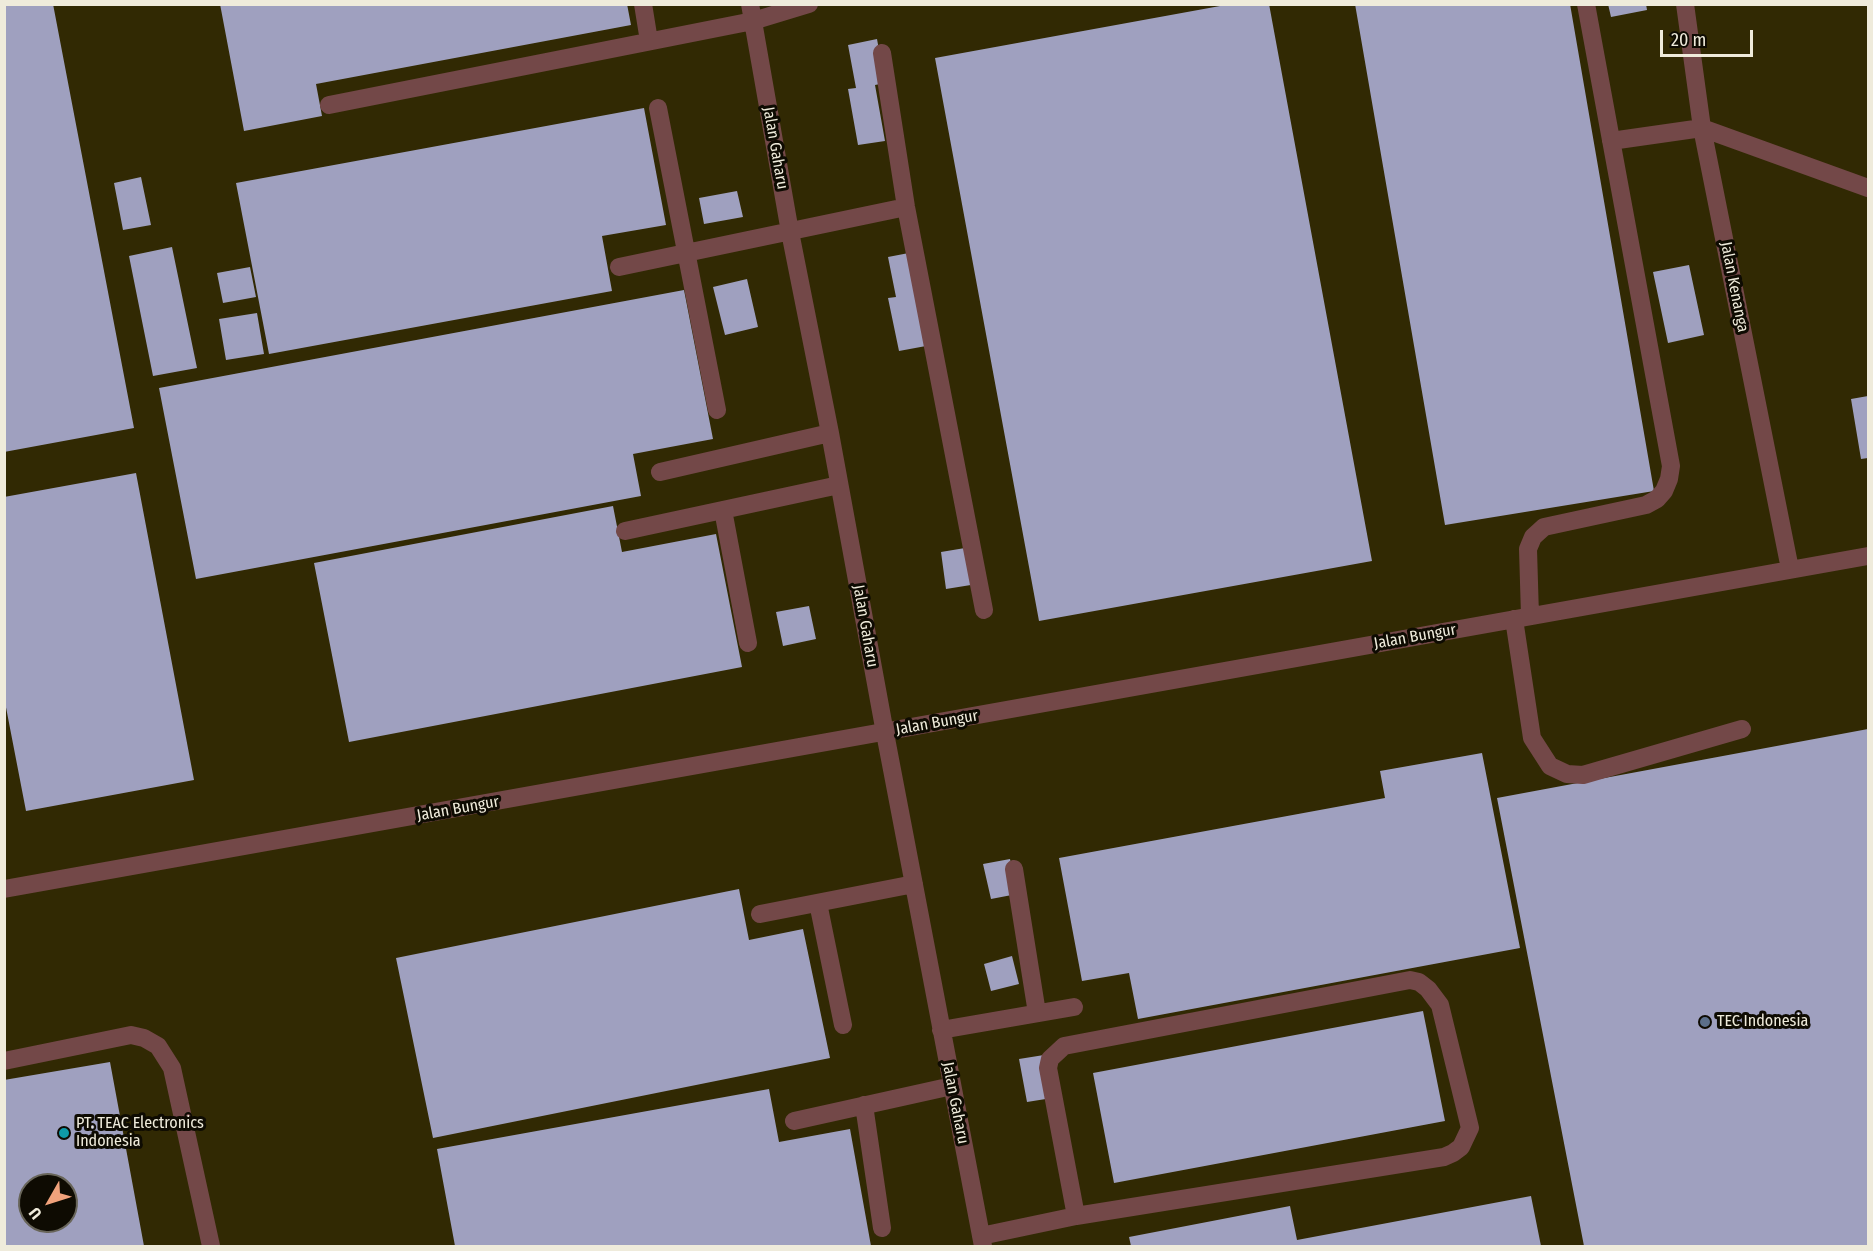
<!DOCTYPE html>
<html>
<head>
<meta charset="utf-8">
<style>
	body { margin:0 }
	#map { position:relative; width:1873px; height:1251px; overflow:hidden; background:#282105; font-family:"Fira Sans Condensed",sans-serif }
	canvas { display:block }
	.frame { position:absolute; inset:0; border:6px solid #efebdb; pointer-events:none }
	.north { position:absolute; left:18px; top:1173px; width:60px; height:60px; box-sizing:border-box; background:#0e0b02; border:2px solid #686559; border-radius:50%; rotate:231deg; font-size:16px; font-weight:700; line-height:24px; text-align:center; color:#efebdb }
	.north::after { content:''; display:block; margin:auto; width:21px; height:27px; background:#f1a27b; clip-path:polygon(50% 0,100% 100%,50% 72%,0 100%) }
	.scale { position:absolute; left:1660px; top:30px; width:93px; height:27px; box-sizing:border-box; border:3px solid #efebdb; border-top:0; padding-left:8px; font-size:18px; line-height:21px; white-space:nowrap; color:#efebdb; -webkit-text-stroke:4px #0e0b02; paint-order:stroke }
</style>
</head>
<body>
<div id="map">
<canvas width="1873" height="1251"></canvas>
<div class="frame"></div>
<div class="north">U</div>
<div class="scale">20 m</div>
</div>
<script>
const c = document.querySelector('canvas').getContext('2d');
c.lineJoin = 'round';
function paint(path, color) { c.fillStyle = color; c.fill(path, 'evenodd'); }
const shape = rows => new Path2D(rows.map(r => 'M' + r).join(''));
function stroke(path, color, width, dash) { c.strokeStyle = color; c.lineWidth = width; c.lineCap = dash ? 'butt' : 'round'; c.setLineDash(dash || []); c.stroke(path); }
function label(font, color, halo, rows, align = 'center') {
  c.font = font + ' "Fira Sans Condensed",sans-serif'; c.lineWidth = 6; c.setLineDash([]); c.textBaseline = 'middle'; c.strokeStyle = halo; c.fillStyle = color; for (const [text, x, y, turn = 0] of rows) {
    c.save(); c.translate(x, y); c.rotate((+turn || 0) * Math.PI / 180); c.textAlign = isNaN(turn) ? turn : align; if (halo) c.strokeText(text, 0, 0); c.fillText(text, 0, 0); c.restore();
  }
}
const built = shape([
	[5,5,1868,5,1868,1246,5,1246],
	[30,1185,66,1185,66,1221,30,1221]
]);
const building = shape([
	[4,4,53,4,134,428,4,452],
	[220,4,627,4,631,25,316,84,322,116,244,131],
	[1231,4,1269,4,1372,561,1039,621,935,58],
	[1355,4,1570,4,1654,491,1445,525],
	[1608,4,1646,4,1647,10,1611,17],
	[877,39,885,83,875,85,885,141,858,145,848,89,856,88,848,45],
	[644,108,666,225,602,236,612,291,269,354,236,183],
	[141,177,151,225,123,230,114,183],
	[737,191,743,217,704,224,699,198],
	[172,247,197,368,153,376,129,256],
	[914,252,926,346,899,351,888,298,896,297,888,257],
	[1689,265,1704,335,1668,343,1653,272],
	[250,267,256,297,223,303,217,273],
	[747,279,758,327,725,335,713,287],
	[684,290,713,439,633,454,641,496,196,579,159,388],
	[257,313,264,354,226,360,219,319],
	[1868,396,1868,458,1861,459,1851,399],
	[136,473,194,780,26,811,4,697,4,497],
	[613,506,622,552,716,534,742,667,349,742,314,563],
	[971,547,977,584,946,589,941,552],
	[809,606,816,639,783,646,776,612],
	[1868,729,1868,1246,1584,1246,1497,798],
	[1482,753,1520,948,1138,1019,1129,973,1082,981,1059,858,1385,798,1380,771],
	[1010,859,1017,894,991,899,983,864],
	[739,889,749,940,803,929,830,1058,433,1138,396,958],
	[1012,956,1019,984,991,991,984,964],
	[1423,1011,1445,1121,1114,1183,1093,1073],
	[1044,1055,1052,1098,1027,1102,1019,1059],
	[110,1062,144,1246,4,1246,4,1080],
	[30,1185,66,1185,66,1221,30,1221],
	[769,1089,779,1142,850,1129,871,1246,455,1246,437,1149],
	[1531,1196,1541,1246,1131,1246,1129,1237,1290,1206,1297,1240]
]);
const minor = shape([
	[643,4,649,41],
	[750,4,790,232,830,433,885,733,983,1246],
	[1685,4,1702,128,1790,569],
	[882,53,906,207,984,610],
	[329,105,753,21,809,4],
	[658,108,717,410],
	[1611,141,1702,128,1868,188],
	[619,267,906,207],
	[660,472,830,433],
	[723,510,748,643],
	[625,531,839,485],
	[1530,616,1528,549,1533,537,1544,527,1646,505,1657,499,1664,491,1669,479,1671,466,1586,4],
	[1514,619,1532,738,1550,766,1567,774,1583,775,1742,729],
	[1014,869,1037,1013],
	[4,889,1868,556],
	[818,903,843,1025],
	[760,914,914,884],
	[941,1030,1074,1007],
	[4,1061,131,1035,144,1038,158,1046,172,1068,211,1246],
	[864,1105,882,1228],
	[794,1121,952,1086],
	[981,1236,1076,1216,1444,1157,1453,1153,1461,1147,1470,1128,1440,1005,1428,989,1419,982,1410,980,1064,1046,1050,1059,1048,1068,1076,1216]
]);
const markers = [
	[1705,1022,6,"#5c6f8a"],
	[64,1133,6,"#0f9aa8"]
];
const streetNames = [
	["Jalan Gaharu",775,148,80],
	["Jalan Kenanga",1734,287,79],
	["Jalan Gaharu",865,626,80],
	["Jalan Bungur",1415,637,-10],
	["Jalan Bungur",937,723,-10],
	["Jalan Bungur",458,809,-10],
	["Jalan Gaharu",955,1103,79]
];
const poiNames = [
	["TEC Indonesia",1717,1022],
	["PT. TEAC Electronics",76,1124],
	["Indonesia",76,1142]
];
paint(built, '#312903');
paint(building, '#9fa0bf');
stroke(minor, '#734848', 18);
for (const [x, y, r, color] of markers) { const dot = new Path2D(); dot.arc(x, y, r, 0, 2 * Math.PI); c.fillStyle = color; c.fill(dot); stroke(dot, '#0e0b02', 2); }
label('16px', '#efebdb', '#0e0b02', streetNames);
label('16px', '#efebdb', '#0e0b02', poiNames, 'left');
</script>
</body>
</html>
